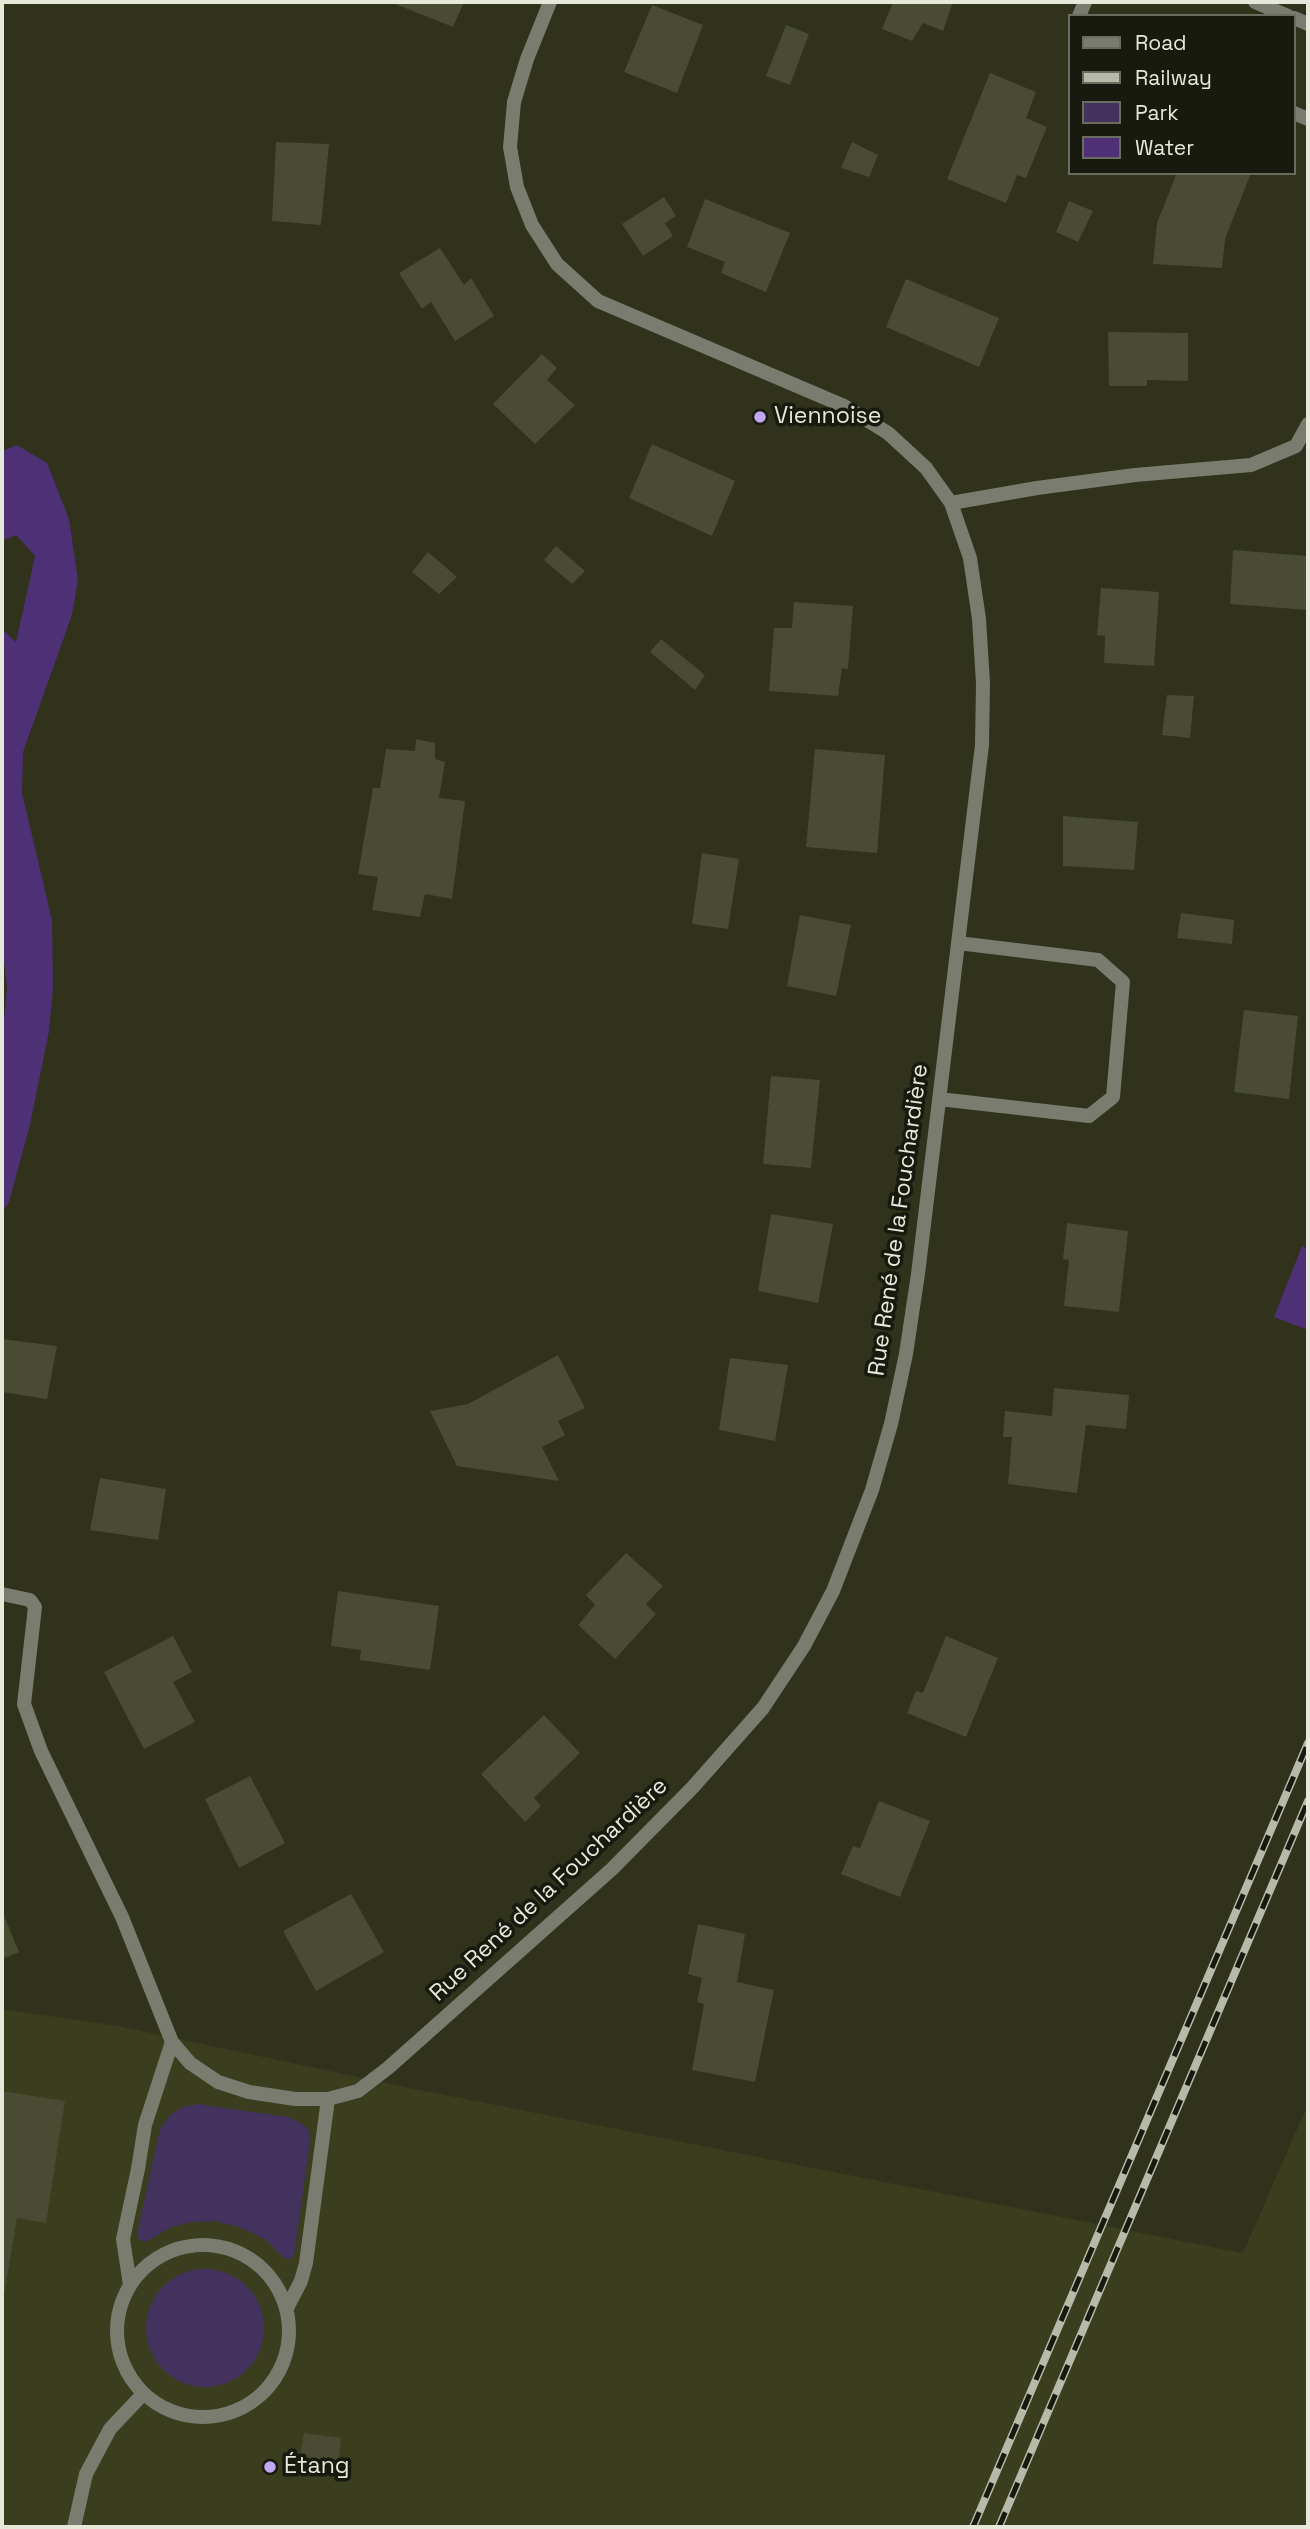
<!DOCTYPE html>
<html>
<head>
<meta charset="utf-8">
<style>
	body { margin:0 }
	#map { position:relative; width:1310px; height:2529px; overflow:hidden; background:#30321b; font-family:"Space Grotesk",sans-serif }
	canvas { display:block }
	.frame { position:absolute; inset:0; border:4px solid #e6e8da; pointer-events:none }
	.legend { position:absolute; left:1068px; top:14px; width:228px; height:161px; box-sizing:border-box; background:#18190f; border:2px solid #6a6c60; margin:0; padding:9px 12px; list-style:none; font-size:21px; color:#e6e8da }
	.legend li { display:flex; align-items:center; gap:14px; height:35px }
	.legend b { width:35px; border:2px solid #6a6c60 }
</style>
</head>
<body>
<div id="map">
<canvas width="1310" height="2529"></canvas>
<div class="frame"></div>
<ul class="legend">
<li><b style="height:9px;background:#7b7c70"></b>Road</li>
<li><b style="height:9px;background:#b7b9a9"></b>Railway</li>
<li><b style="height:19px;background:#43325e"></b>Park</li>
<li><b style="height:19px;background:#4d3076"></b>Water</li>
</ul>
</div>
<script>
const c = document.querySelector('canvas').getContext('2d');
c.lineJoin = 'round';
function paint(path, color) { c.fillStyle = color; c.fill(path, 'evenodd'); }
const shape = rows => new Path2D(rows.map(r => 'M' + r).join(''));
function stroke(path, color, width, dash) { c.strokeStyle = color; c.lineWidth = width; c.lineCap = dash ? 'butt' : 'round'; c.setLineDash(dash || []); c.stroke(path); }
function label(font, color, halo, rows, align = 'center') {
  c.font = font + ' "Space Grotesk",sans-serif'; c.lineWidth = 7; c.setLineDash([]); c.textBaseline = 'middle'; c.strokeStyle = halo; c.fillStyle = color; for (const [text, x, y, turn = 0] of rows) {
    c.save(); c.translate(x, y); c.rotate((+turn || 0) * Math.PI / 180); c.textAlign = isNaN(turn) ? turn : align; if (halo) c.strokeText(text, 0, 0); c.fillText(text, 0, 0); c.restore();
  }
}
const built = shape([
	[2,2009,118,2026,410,2088,1243,2253,1308,2104,1308,2527,2,2527]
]);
const green = shape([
	[197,2104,288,2117,299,2122,308,2129,310,2141,294,2255,289,2260,283,2257,265,2239,239,2227,215,2221,191,2222,169,2228,146,2242,139,2240,137,2234,160,2129,170,2115,181,2108],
	'146 2328a59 59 0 1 1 118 0a59 59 0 1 1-118 0Z'
]);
const water = shape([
	[17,445,47,463,69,519,78,580,72,615,23,752,22,793,52,920,53,988,49,1031,30,1125,9,1202,2,1213,2,1040,7,988,2,943,2,597,3,630,16,642,35,556,16,535,2,541,2,451],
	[1302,1246,1308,1249,1308,1330,1274,1317]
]);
const building = shape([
	[390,2,464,2,453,27],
	[893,2,953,2,943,31,923,23,912,41,882,29],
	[652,5,703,25,677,93,624,72],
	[786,25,809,34,790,85,766,76],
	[990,73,1036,92,1026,118,1047,127,1026,178,1017,175,1006,203,947,179],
	[276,142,329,144,321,225,272,221],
	[852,142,878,155,869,177,841,168],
	[1177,173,1251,173,1225,239,1222,268,1153,264,1157,223],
	[664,197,676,216,665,223,673,236,643,256,622,224],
	[705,199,790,233,766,292,721,273,725,262,687,247],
	[1069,201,1093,211,1078,242,1056,232],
	[440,248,464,285,471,278,494,316,455,341,431,302,422,309,399,273],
	[906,279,999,318,979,367,886,327],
	[1108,332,1188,333,1188,381,1147,380,1147,386,1109,386],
	[542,354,557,368,547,380,575,405,535,444,493,404],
	[652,444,735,481,712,536,629,498],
	[556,546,585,571,572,584,544,560],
	[1233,550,1308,556,1308,610,1230,604],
	[428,552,457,577,439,594,412,572],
	[1101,588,1159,592,1154,666,1104,663,1105,636,1097,635],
	[794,602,853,606,848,669,842,668,838,696,769,691,774,628,792,628],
	[661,639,705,675,695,690,650,652],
	[1167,695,1194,696,1190,738,1162,735],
	[416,739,435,743,435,759,445,762,439,798,465,801,452,899,425,894,420,917,372,910,378,877,358,874,373,788,380,788,386,749,415,751],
	[815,749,885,755,877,853,806,847],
	[1063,816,1138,822,1134,870,1063,866],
	[702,853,739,859,728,929,692,924],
	[1181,913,1234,920,1232,944,1177,938],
	[800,915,851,925,836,996,787,986],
	[1244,1010,1298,1016,1289,1099,1234,1092],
	[771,1076,820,1080,811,1168,763,1164],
	[771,1214,833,1224,818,1303,758,1291],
	[1067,1223,1128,1231,1119,1312,1064,1306,1069,1260,1063,1259],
	[2,1339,57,1346,47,1399,2,1392],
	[558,1355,585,1408,558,1421,565,1435,542,1447,559,1481,457,1466,430,1411,468,1404],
	[730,1358,788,1365,775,1441,719,1430],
	[1054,1388,1129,1395,1126,1429,1086,1425,1077,1493,1008,1484,1012,1437,1003,1437,1005,1411,1052,1416],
	[100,1478,166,1489,158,1540,90,1530],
	[626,1553,663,1586,646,1604,656,1614,615,1659,578,1625,595,1605,586,1595],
	[338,1591,439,1606,430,1670,360,1660,361,1650,331,1646],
	[173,1636,192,1672,173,1682,195,1722,144,1749,104,1672],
	[946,1636,998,1658,966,1737,907,1713,916,1691,923,1693],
	[544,1715,580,1753,534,1798,541,1806,525,1822,481,1774],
	[250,1776,285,1843,239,1868,205,1799],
	[879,1801,930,1821,900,1897,841,1874,853,1846,860,1848],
	[351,1894,384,1952,316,1991,283,1931],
	[2,1911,19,1952,2,1959],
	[698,1924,745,1934,737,1982,774,1990,755,2082,692,2070,704,2004,697,2002,702,1978,688,1974],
	[2,2091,65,2101,46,2223,17,2218,3,2301],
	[304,2433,341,2438,337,2474,298,2471]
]);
const street = shape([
	[1255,2,1288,16],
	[1079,16,1085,2],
	[1294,18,1308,24],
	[1294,113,1308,119],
	[951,503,1037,488,1135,475,1251,465,1296,446,1308,424],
	[939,1099,1089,1116,1113,1097,1123,982,1098,960,958,943],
	[2,1594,30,1600,35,1607,24,1704,41,1751,122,1917,172,2042],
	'117 2331a86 86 0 1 1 172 0a86 86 0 1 1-172 0Z',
	[130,2285,123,2239,138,2169,145,2125,172,2042,190,2063,218,2082,249,2092,295,2099,328,2099,358,2091,388,2068,612,1869,693,1787,763,1708,804,1646,833,1591,872,1490,891,1424,906,1354,918,1274,982,745,983,683,979,619,970,558,951,503,926,468,888,433,844,406,598,301,557,264,532,225,517,187,510,147,514,102,527,59,550,2],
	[287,2308,301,2281,306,2263,328,2099],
	[74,2527,86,2474,110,2429,143,2394]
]);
const rail = shape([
	[973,2527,1308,1743],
	[999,2527,1308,1801]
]);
const markers = [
	[760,417,7,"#c2a7f2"],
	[270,2467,7,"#c2a7f2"]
];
const poiNames = [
	["Viennoise",774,417],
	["Étang",284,2467]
];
const streetNames = [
	["Rue René de la Fouchardière",899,1220,-82],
	["Rue René de la Fouchardière",549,1890,-43]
];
paint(built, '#3a3d1e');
paint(green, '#43325e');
paint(water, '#4d3076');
paint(building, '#494b33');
stroke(street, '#7b7c70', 14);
stroke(rail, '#b7b9a9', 8);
stroke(rail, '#18190f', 5, [16]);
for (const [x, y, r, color] of markers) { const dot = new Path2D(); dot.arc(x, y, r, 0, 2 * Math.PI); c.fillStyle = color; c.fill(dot); stroke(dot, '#18190f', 2.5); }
label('23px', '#e6e8da', '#18190f', poiNames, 'left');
label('23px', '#e6e8da', '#18190f', streetNames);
</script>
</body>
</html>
